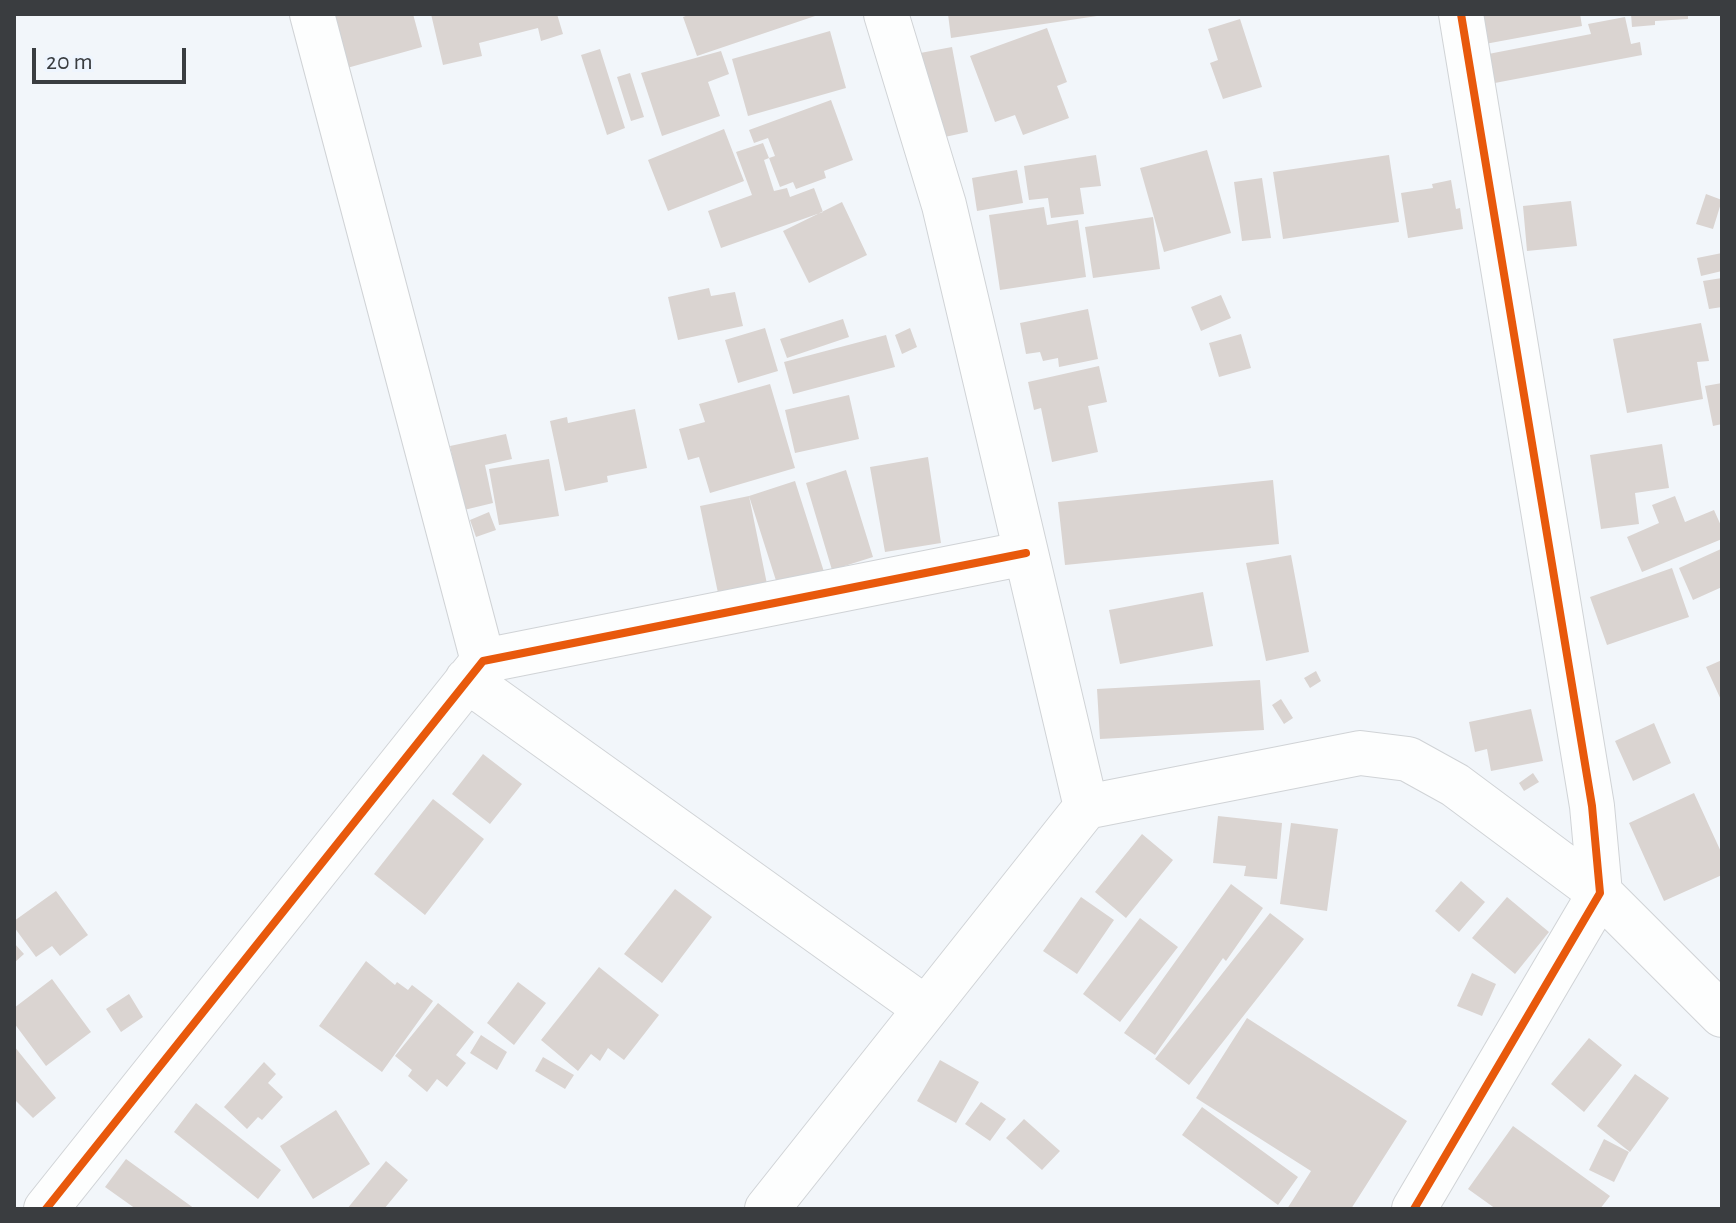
<!DOCTYPE html>
<html>
<head>
<meta charset="utf-8">
<style>
	body { margin:0 }
	#map { position:relative; width:1736px; height:1223px; overflow:hidden; background:#f2f6fa; font-family:"Alegreya Sans",sans-serif }
	canvas { display:block }
	.frame { position:absolute; inset:0; border:16px solid #3a3d40; pointer-events:none }
	.scale { position:absolute; left:32px; top:48px; width:154px; height:36px; box-sizing:border-box; border:4px solid #3a3d40; border-top:0; padding-left:10px; font-size:24px; line-height:28px; white-space:nowrap; color:#3a3d40; -webkit-text-stroke:6px #eef5fe; paint-order:stroke }
</style>
</head>
<body>
<div id="map">
<canvas width="1736" height="1223"></canvas>
<div class="frame"></div>
<div class="scale">20 m</div>
</div>
<script>
const c = document.querySelector('canvas').getContext('2d');
c.lineJoin = 'round';
function paint(path, color) { c.fillStyle = color; c.fill(path, 'evenodd'); }
const shape = rows => new Path2D(rows.map(r => 'M' + r).join(''));
function stroke(path, color, width, dash) { c.strokeStyle = color; c.lineWidth = width; c.lineCap = dash ? 'butt' : 'round'; c.setLineDash(dash || []); c.stroke(path); }
const building = shape([
	[332,14,413,14,422,47,347,68],
	[431,14,557,14,563,34,541,41,538,28,479,43,482,56,443,65],
	[691,14,818,14,818,15,697,56,683,17],
	[948,14,1097,14,1097,16,951,38],
	[1479,14,1580,14,1582,26,1485,44],
	[1631,14,1688,14,1688,19,1655,21,1655,25,1632,27],
	[1625,17,1631,44,1640,42,1642,55,1479,86,1473,57,1591,34,1588,24],
	[1240,19,1262,87,1223,99,1210,63,1218,60,1208,29],
	[1047,28,1067,82,1057,86,1069,118,1023,135,1015,115,995,122,970,56],
	[830,31,846,88,748,116,732,59],
	[952,47,968,132,940,138,915,54],
	[600,49,625,128,607,135,581,55],
	[721,51,729,74,708,82,720,116,662,136,641,73],
	[630,73,644,117,631,121,617,77],
	[831,100,853,160,824,171,826,178,796,189,793,182,780,187,769,158,775,156,768,138,754,143,749,130],
	[724,129,744,181,668,211,648,160],
	[763,143,769,158,764,160,774,191,787,188,790,197,814,188,823,212,721,248,708,211,752,195,736,152],
	[1207,150,1231,233,1164,252,1140,168],
	[1096,155,1101,186,1080,188,1084,214,1051,218,1048,198,1029,200,1024,166],
	[1389,155,1399,222,1283,239,1273,172],
	[1017,170,1023,203,977,211,972,178],
	[1262,178,1271,238,1242,241,1234,182],
	[1451,180,1456,209,1460,208,1463,229,1408,238,1401,193,1433,188,1432,184],
	[1706,194,1722,200,1713,229,1696,224],
	[1571,201,1577,246,1527,251,1523,206],
	[842,202,867,255,809,283,783,231],
	[1044,207,1047,225,1078,220,1086,277,1000,290,989,215],
	[1153,217,1160,269,1093,278,1085,227],
	[1722,253,1722,271,1701,276,1697,258],
	[1722,278,1722,307,1709,309,1703,281],
	[709,288,711,296,735,292,743,326,678,340,668,297],
	[1221,295,1231,318,1201,331,1191,307],
	[1088,309,1098,359,1059,367,1058,358,1043,361,1040,352,1026,354,1020,323],
	[843,319,849,337,787,358,780,339],
	[1701,323,1709,361,1697,362,1703,399,1627,413,1613,339],
	[765,328,778,371,738,383,725,340],
	[910,328,917,347,902,354,895,335],
	[1241,334,1251,368,1219,377,1209,343],
	[886,335,895,367,793,394,784,362],
	[1099,366,1107,402,1088,406,1098,452,1052,462,1041,408,1034,410,1028,382],
	[1722,383,1722,424,1713,426,1705,386],
	[770,384,795,468,710,493,699,457,688,460,679,429,705,422,699,404],
	[849,395,859,439,795,453,785,410],
	[635,409,647,468,607,476,608,482,565,491,550,421,567,417,568,423],
	[506,434,512,459,485,465,493,503,464,510,450,446],
	[1662,444,1669,488,1635,493,1639,524,1601,529,1590,455],
	[928,457,941,543,885,552,870,467],
	[549,459,559,516,499,525,489,469],
	[846,470,873,557,832,570,806,483],
	[1273,480,1279,544,1065,565,1058,502],
	[795,481,825,575,779,590,749,496],
	[749,496,767,584,718,593,700,506],
	[1675,496,1685,522,1714,510,1722,528,1722,539,1642,572,1627,537,1659,523,1652,505],
	[489,512,496,530,476,537,470,520],
	[1721,549,1722,587,1693,600,1679,568],
	[1291,555,1309,652,1266,661,1246,563],
	[1672,568,1689,617,1607,645,1590,597],
	[1203,592,1213,646,1120,664,1109,610],
	[1722,660,1722,702,1706,667],
	[1316,671,1321,681,1310,688,1304,678],
	[1260,680,1264,730,1100,739,1097,689],
	[1281,699,1293,718,1284,724,1272,705],
	[1531,709,1543,761,1491,771,1487,749,1475,752,1469,722],
	[1654,723,1671,763,1633,781,1615,741],
	[483,754,522,784,490,824,452,794],
	[1533,773,1539,782,1524,791,1519,783],
	[1694,793,1722,854,1722,875,1664,901,1629,823],
	[433,799,484,839,425,915,374,874],
	[1218,816,1282,823,1277,879,1244,876,1246,866,1213,863],
	[1291,823,1338,829,1327,911,1280,904],
	[1142,834,1173,860,1126,918,1095,892],
	[1461,881,1485,902,1459,932,1435,911],
	[1231,884,1263,908,1226,961,1223,958,1155,1055,1124,1033],
	[675,889,712,917,662,983,624,954],
	[56,891,88,935,60,956,52,946,36,957,14,927,14,921],
	[1081,897,1114,920,1077,974,1043,951],
	[1507,897,1549,932,1515,974,1472,938],
	[1270,913,1304,939,1189,1085,1155,1059],
	[1140,918,1178,947,1120,1022,1083,994],
	[14,943,24,954,14,963],
	[366,961,395,985,397,982,408,990,412,985,433,1001,382,1072,319,1026],
	[599,967,659,1015,624,1060,608,1048,600,1061,591,1054,578,1071,541,1040],
	[1472,973,1496,984,1482,1016,1457,1006],
	[52,979,91,1032,46,1066,14,1023,14,1008],
	[518,982,546,1003,514,1045,487,1023],
	[129,994,143,1017,121,1032,106,1009],
	[438,1003,474,1032,456,1055,466,1063,447,1087,437,1079,427,1092,408,1076,412,1070,395,1056],
	[1247,1018,1407,1121,1351,1209,1287,1209,1311,1171,1196,1098],
	[481,1035,507,1052,497,1070,470,1053],
	[1589,1038,1622,1065,1584,1112,1551,1084],
	[14,1046,56,1098,33,1118,14,1099],
	[543,1057,574,1075,565,1089,535,1071],
	[940,1060,979,1082,956,1123,917,1101],
	[264,1062,276,1074,268,1083,283,1097,262,1120,258,1117,247,1129,224,1107],
	[1635,1074,1669,1098,1630,1152,1597,1126],
	[981,1102,1006,1119,990,1141,965,1124],
	[196,1103,281,1170,258,1199,174,1132],
	[1202,1107,1298,1177,1278,1205,1182,1135],
	[336,1110,370,1164,313,1199,280,1146],
	[1024,1119,1060,1151,1042,1170,1006,1138],
	[1513,1126,1610,1196,1600,1209,1496,1209,1468,1189],
	[1604,1139,1629,1152,1614,1182,1589,1170],
	[126,1159,195,1209,136,1209,105,1187],
	[386,1161,408,1180,384,1209,347,1209]
]);
const minor = shape([
	[312,14,483,661],
	[886,14,944,205,1086,807],
	[467,680,925,1008],
	[46,1209,483,661,1026,553],
	[767,1209,1086,807,1360,753,1408,759,1455,785,1600,893,1722,1015],
	[1414,1209,1600,893,1592,806,1461,14]
]);
const cycleway = shape([
	[46,1209,483,661,1026,553],
	[1414,1209,1600,893,1592,806,1461,14]
]);
paint(building, '#dad4d1');
stroke(minor, '#d0d3d6', 46);
stroke(minor, '#fdfefe', 44);
stroke(cycleway, '#e8590c', 8);
</script>
</body>
</html>
